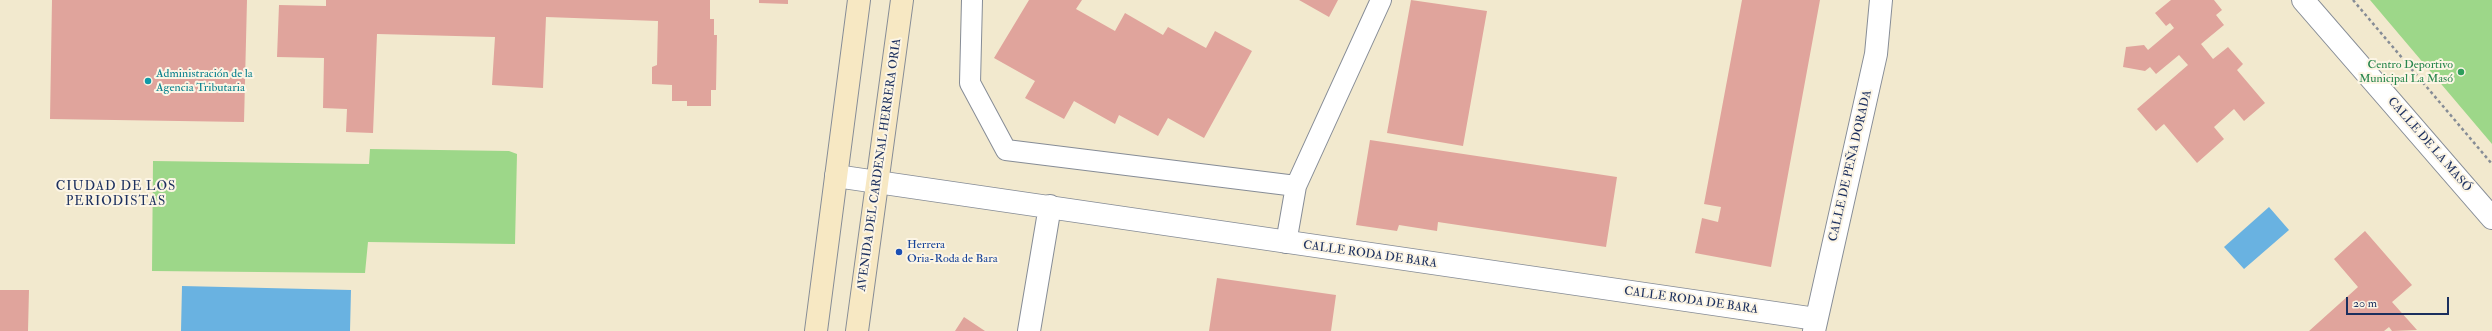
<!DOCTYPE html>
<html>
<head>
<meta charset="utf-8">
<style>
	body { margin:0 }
	#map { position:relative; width:2492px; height:331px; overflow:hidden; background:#f2e9ce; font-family:"IM FELL Double Pica",serif }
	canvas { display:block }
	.scale { position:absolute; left:2346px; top:297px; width:103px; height:18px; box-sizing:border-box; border:2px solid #1b2f5e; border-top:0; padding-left:5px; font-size:12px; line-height:14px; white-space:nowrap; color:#1b2f5e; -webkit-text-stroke:3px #fcf5e5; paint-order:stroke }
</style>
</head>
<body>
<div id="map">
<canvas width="2492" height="331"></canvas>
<div class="scale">20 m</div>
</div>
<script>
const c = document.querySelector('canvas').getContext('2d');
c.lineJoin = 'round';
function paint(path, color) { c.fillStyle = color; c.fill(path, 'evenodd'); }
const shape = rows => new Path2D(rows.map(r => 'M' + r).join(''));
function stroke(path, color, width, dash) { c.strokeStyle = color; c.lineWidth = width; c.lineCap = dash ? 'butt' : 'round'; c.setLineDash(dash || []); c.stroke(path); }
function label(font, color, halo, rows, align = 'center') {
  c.font = font + ' "IM FELL Double Pica",serif'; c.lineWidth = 4; c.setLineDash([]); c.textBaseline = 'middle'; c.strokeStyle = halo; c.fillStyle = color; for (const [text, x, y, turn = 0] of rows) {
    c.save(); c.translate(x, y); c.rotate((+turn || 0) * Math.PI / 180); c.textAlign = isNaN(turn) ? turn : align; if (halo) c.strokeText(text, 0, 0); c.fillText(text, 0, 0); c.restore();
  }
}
const green = shape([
	[2370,0,2492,0,2492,144],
	[370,149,509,151,517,154,515,244,368,242,365,273,152,271,153,161,369,164]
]);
const water = shape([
	[2269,207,2289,230,2244,269,2224,247],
	[182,286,351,290,350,331,181,331]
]);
const building = shape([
	[52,0,247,0,244,122,50,119],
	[326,0,710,0,710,19,714,19,714,35,717,35,716,90,711,90,711,106,687,106,687,101,672,101,672,85,652,84,652,67,657,65,658,21,546,17,543,88,492,85,495,37,377,34,373,133,346,132,347,109,323,108,324,58,277,57,279,5,326,6],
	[759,0,788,0,788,4,759,3],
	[1029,0,1082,0,1076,9,1115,31,1125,13,1163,35,1168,27,1206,48,1215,31,1252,51,1204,138,1168,118,1158,136,1119,115,1115,124,1074,101,1064,119,1025,98,1035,81,994,58],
	[1299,0,1338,0,1329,17],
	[1411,0,1487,11,1463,146,1387,133],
	[1742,0,1820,0,1771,267,1695,253,1702,218,1718,222,1721,207,1704,204],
	[2171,0,2214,0,2222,10,2216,15,2224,25,2201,44,2213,59,2228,47,2243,64,2237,70,2265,103,2244,121,2234,109,2214,127,2224,139,2197,163,2164,124,2156,131,2137,109,2188,65,2179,55,2156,74,2150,67,2145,71,2123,67,2126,47,2144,45,2148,50,2174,28,2170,23,2166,26,2155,13],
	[1370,140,1617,177,1606,247,1438,222,1437,231,1399,225,1397,231,1356,225],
	[2365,231,2412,285,2392,302,2417,330,2392,331,2389,327,2384,331,2309,331,2358,287,2334,259],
	[1217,278,1336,295,1331,331,1209,331],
	[0,290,29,290,28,331,0,331],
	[964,317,985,331,955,331]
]);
const path = shape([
	[2353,0,2492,164]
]);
const service = shape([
	[972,0,970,83,1006,150,1296,186],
	[1286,243,1296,186,1381,0]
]);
const minor = shape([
	[836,176,1816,319],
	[1029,331,1050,206],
	[1814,331,1876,54,1881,0]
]);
const tertiary = shape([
	[2303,0,2492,218]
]);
const secondary = shape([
	[816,331,859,0],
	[857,331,902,0]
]);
const markers = [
	[2461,72,4,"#2e9e5b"],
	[148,81,4,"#0f9aa8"],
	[899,252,4,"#1a4fb4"]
];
const leisureNames = [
	["Centro Deportivo",2453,65],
	["Municipal La Masó",2453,79]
];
const cultureNames = [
	["Administración de la",156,74],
	["Agencia Tributaria",156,88]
];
const streetNames = [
	["CALLE DE LA MASÓ",2429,145,49],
	["AVENIDA DEL CARDENAL HERRERA ORIA",880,165,-82],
	["CALLE DE PEÑA DORADA",1851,166,-77],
	["CALLE RODA DE BARA",1370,255,8],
	["CALLE RODA DE BARA",1691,301,8]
];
const transitNames = [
	["Herrera",907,245],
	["Oria-Roda de Bara",907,259]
];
const neighbourhoodNames = [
	["CIUDAD DE LOS",116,187],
	["PERIODISTAS",116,202]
];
paint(green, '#9dd789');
paint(water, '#69b2e1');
paint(building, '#e0a49c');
stroke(service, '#868c96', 22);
stroke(minor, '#868c96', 24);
stroke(tertiary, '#868c96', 24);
stroke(secondary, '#868c96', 24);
stroke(path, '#868c96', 2.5, [3, 3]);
stroke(service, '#fff', 20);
stroke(minor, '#fff', 22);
stroke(tertiary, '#fff', 22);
stroke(secondary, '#f7e8c3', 22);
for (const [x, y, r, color] of markers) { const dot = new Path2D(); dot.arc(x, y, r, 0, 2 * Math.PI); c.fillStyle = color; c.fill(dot); stroke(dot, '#fcf5e5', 1.5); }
label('12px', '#27864d', '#fcf5e5', leisureNames, 'right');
label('12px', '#0d838f', '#fcf5e5', cultureNames, 'left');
label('12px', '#1b2f5e', '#fcf5e5', streetNames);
label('12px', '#164399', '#fcf5e5', transitNames, 'left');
c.letterSpacing = '1px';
label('13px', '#1b2f5e', '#fcf5e5', neighbourhoodNames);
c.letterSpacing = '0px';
</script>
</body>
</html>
